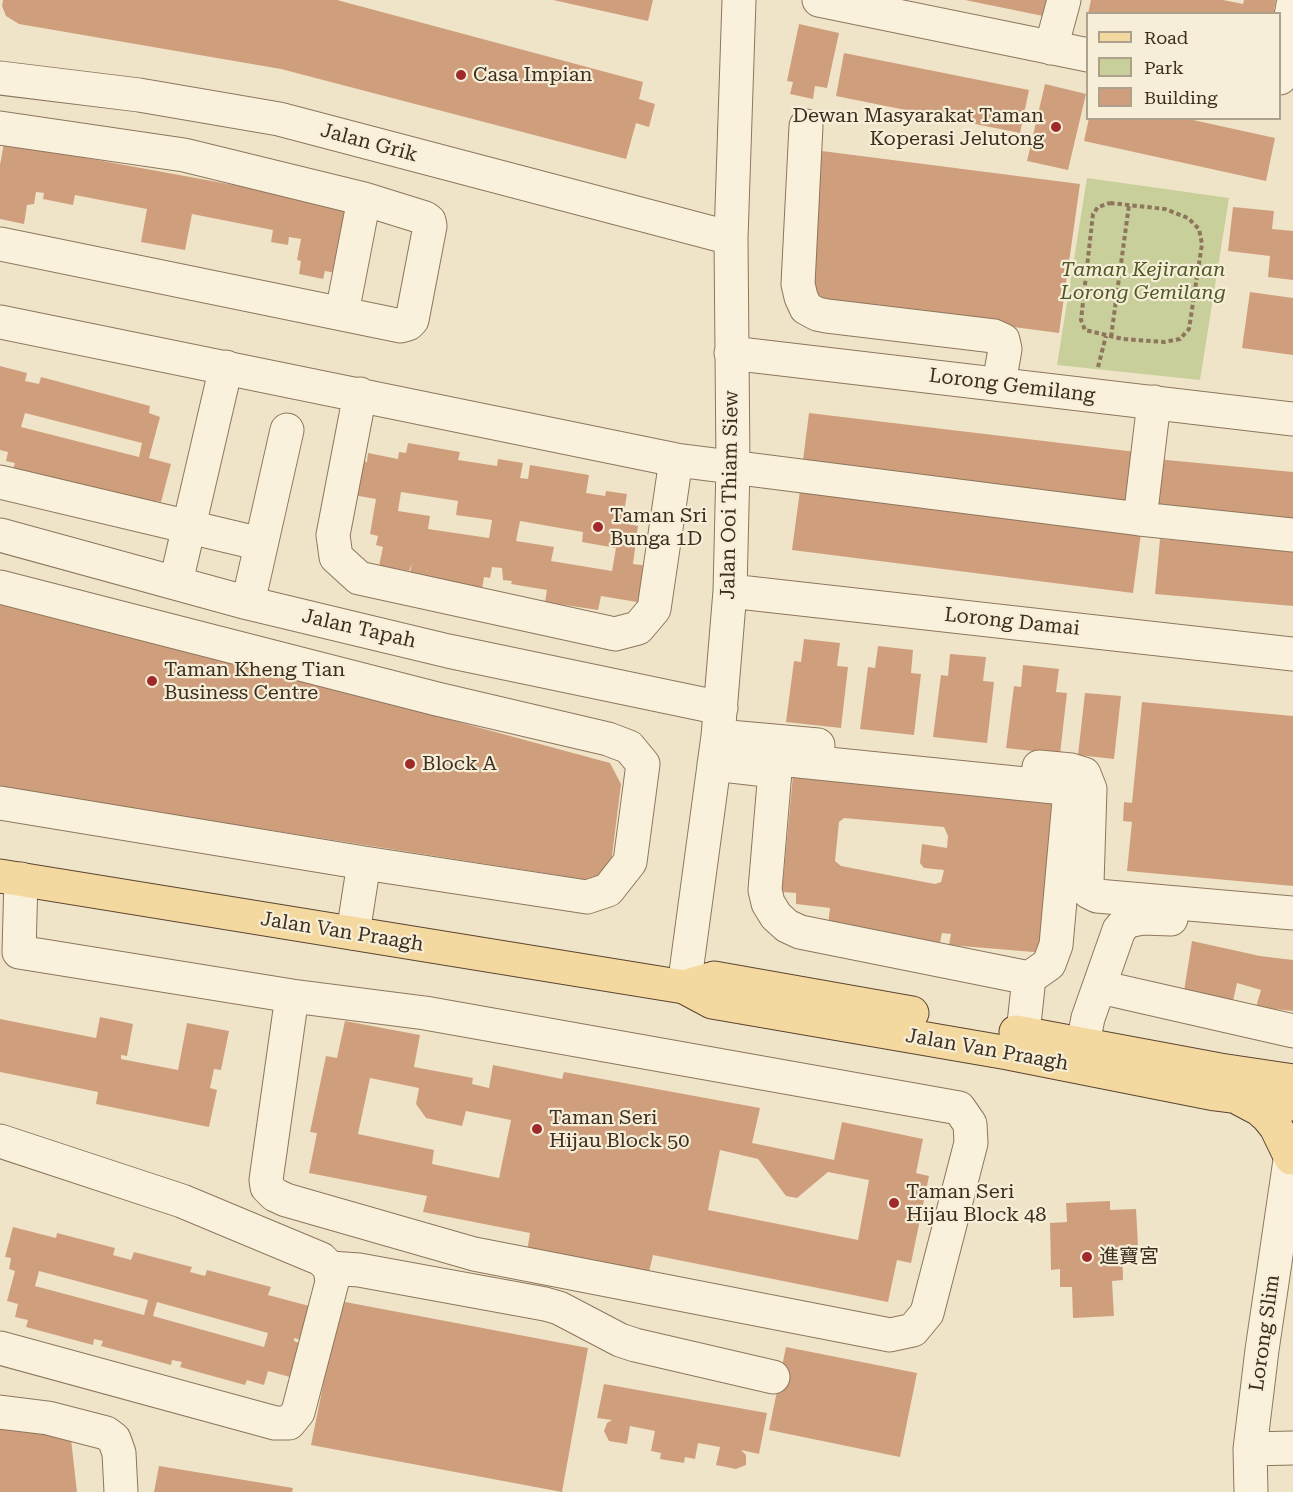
<!DOCTYPE html>
<html>
<head>
<meta charset="utf-8">
<style>
	body { margin:0 }
	#map { position:relative; width:1293px; height:1492px; overflow:hidden; background:#f0e4c8; font-family:"Roboto Serif",serif }
	canvas { display:block }
	.legend { position:absolute; left:1086px; top:12px; width:195px; height:108px; box-sizing:border-box; background:#f7eed8; border:2px solid #ada18e; margin:0; padding:8px 10px; list-style:none; font-size:18px; color:#3d2e20 }
	.legend li { display:flex; align-items:center; gap:12px; height:30px }
	.legend b { width:30px; border:2px solid #ada18e }
</style>
</head>
<body>
<div id="map">
<canvas width="1293" height="1492"></canvas>
<ul class="legend">
<li><b style="height:8px;background:#f3d9a0"></b>Road</li>
<li><b style="height:16px;background:#c9cf9b"></b>Park</li>
<li><b style="height:16px;background:#cf9f7d"></b>Building</li>
</ul>
</div>
<script>
const c = document.querySelector('canvas').getContext('2d');
c.lineJoin = 'round';
function paint(path, color) { c.fillStyle = color; c.fill(path, 'evenodd'); }
const shape = rows => new Path2D(rows.map(r => 'M' + r).join(''));
function stroke(path, color, width, dash) { c.strokeStyle = color; c.lineWidth = width; c.lineCap = dash ? 'butt' : 'round'; c.setLineDash(dash || []); c.stroke(path); }
function label(font, color, halo, rows, align = 'center') {
  c.font = font + ' "Roboto Serif","Noto Sans SC",serif'; c.lineWidth = 4.5; c.setLineDash([]); c.textBaseline = 'middle'; c.strokeStyle = halo; c.fillStyle = color; for (const [text, x, y, turn = 0] of rows) {
    c.save(); c.translate(x, y); c.rotate((+turn || 0) * Math.PI / 180); c.textAlign = isNaN(turn) ? turn : align; if (halo) c.strokeText(text, 0, 0); c.fillText(text, 0, 0); c.restore();
  }
}
const green = shape([
	[1087,178,1229,198,1200,380,1057,365]
]);
const building = shape([
	[3,0,337,0,643,82,639,99,655,104,649,127,636,123,626,159,281,69,19,24,6,16,2,6],
	[553,0,653,0,648,21],
	[965,0,1052,0,1048,17],
	[1091,0,1223,0,1243,4,1244,0,1276,0,1274,10,1280,10,1279,14,1088,14],
	[799,24,839,33,827,88,815,86,813,99,790,94,793,82,787,81],
	[844,53,1029,90,1020,133,836,96],
	[1045,84,1086,94,1068,170,1027,161],
	[1089,118,1184,118,1275,138,1266,181,1084,141],
	[4,143,349,206,336,273,325,271,323,279,299,274,301,261,297,260,301,239,289,237,288,245,271,242,273,230,192,214,185,250,141,242,147,209,75,195,73,205,43,199,44,193,36,192,34,204,27,205,24,224,0,219,0,165],
	[822,151,1080,184,1059,333,808,300],
	[1233,207,1274,211,1272,229,1293,231,1293,280,1268,277,1270,256,1228,251],
	[1250,292,1293,298,1293,355,1242,348],
	[0,366,27,373,25,381,39,384,41,377,150,406,149,413,160,417,149,458,171,464,161,502,156,501,154,506,13,469,15,463,6,461,8,452,0,450],
	[25,413,142,443,139,457,21,427],
	[809,413,1136,452,1130,498,1114,505,802,468],
	[408,443,460,452,458,460,497,466,498,459,523,463,520,478,528,479,530,465,589,475,586,493,605,496,606,491,627,494,622,523,638,526,633,564,650,566,643,603,601,596,598,610,545,602,547,590,511,584,512,581,503,580,502,568,492,567,490,578,484,577,482,589,409,577,412,563,409,571,379,566,383,547,376,545,378,536,370,534,376,499,353,495,359,460,367,462,368,453,398,459,399,452,406,453],
	[401,492,458,501,456,515,492,520,489,538,428,529,430,516,398,511],
	[520,521,583,532,582,542,616,548,612,571,551,561,554,547,516,541],
	[1156,459,1293,472,1293,528,1161,514,1151,501],
	[800,490,1141,533,1133,593,792,550],
	[1160,539,1293,550,1293,606,1155,594],
	[0,598,610,763,621,784,611,864,595,881,0,788],
	[804,639,840,643,837,666,848,667,841,728,786,722,794,661,801,662],
	[878,646,913,650,911,673,921,674,914,735,860,729,868,667,875,668],
	[950,654,986,657,983,681,994,682,987,743,933,737,941,675,948,676],
	[1023,665,1059,669,1056,692,1067,693,1060,754,1006,748,1014,686,1021,687],
	[1085,693,1121,696,1114,759,1078,755],
	[1142,702,1293,716,1293,886,1127,871,1132,822,1123,821,1124,802,1132,803],
	[793,775,1058,805,1046,953,949,945,951,934,942,933,939,947,828,925,830,908,796,904,796,893,782,892],
	[844,818,944,827,948,836,947,848,922,844,920,863,924,868,944,870,941,882,935,884,841,866,835,861,839,822],
	[1192,941,1260,956,1293,960,1293,1011,1256,1007,1261,990,1237,983,1233,1001,1184,991],
	[100,1017,133,1024,127,1056,121,1055,121,1059,178,1070,187,1023,229,1031,221,1070,214,1069,210,1088,217,1090,209,1127,96,1104,98,1092,0,1072,0,1019,96,1038],
	[345,1021,420,1035,414,1067,473,1078,472,1084,489,1088,493,1065,562,1079,564,1072,760,1108,752,1143,834,1160,842,1122,923,1139,916,1173,929,1176,911,1263,897,1260,888,1302,653,1255,649,1272,527,1252,530,1233,423,1212,427,1196,309,1173,317,1133,310,1132,326,1056,337,1058],
	[370,1078,419,1088,416,1104,426,1118,462,1126,466,1111,511,1120,499,1178,432,1164,434,1150,358,1134],
	[720,1150,758,1159,786,1196,797,1198,828,1172,869,1180,858,1240,708,1210],
	[1110,1201,1110,1210,1136,1209,1138,1245,1122,1246,1123,1280,1112,1281,1114,1316,1073,1318,1072,1287,1060,1287,1060,1269,1051,1270,1050,1223,1067,1222,1066,1203],
	[13,1227,56,1238,57,1233,115,1248,113,1255,131,1260,134,1252,192,1267,190,1272,205,1276,207,1270,271,1287,268,1295,313,1307,304,1341,294,1338,294,1341,299,1343,290,1377,268,1371,264,1385,247,1380,245,1385,180,1367,182,1362,172,1360,171,1365,101,1346,103,1341,94,1339,93,1345,26,1327,28,1320,15,1317,18,1304,7,1301,15,1271,9,1269,11,1258,5,1257],
	[39,1271,148,1300,144,1315,35,1286],
	[157,1302,268,1333,264,1347,153,1316],
	[340,1301,588,1348,562,1492,311,1445],
	[786,1347,917,1373,900,1457,769,1430],
	[604,1384,767,1413,759,1454,741,1450,746,1455,746,1465,736,1469,716,1465,720,1447,698,1443,695,1459,685,1457,684,1463,660,1459,661,1453,651,1451,655,1431,630,1426,627,1444,609,1441,604,1431,607,1423,612,1420,597,1418],
	[0,1423,71,1439,77,1492,0,1492],
	[159,1466,293,1488,292,1492,154,1492]
]);
const path = shape([
	[1110,203,1165,209,1188,218,1199,229,1202,244,1189,329,1180,339,1164,342,1123,339,1085,330,1081,320,1093,214,1098,207,1110,203],
	[1111,337,1129,205],
	[1098,367,1106,336]
]);
const minor = shape([
	[819,0,1088,55],
	[1051,48,1064,0],
	[0,78,139,95,279,119,731,238],
	[1280,78,1293,5],
	[806,126,798,284,801,297,806,308,817,314,827,316,994,336,1003,340,1005,349,999,384],
	[0,128,184,155,364,199,425,218,429,221,430,226,412,320,408,324,401,326,0,244],
	[342,313,364,199],
	[0,322,676,460,1140,519,1293,535],
	[731,353,1293,419],
	[360,394,333,535,336,557,359,578,615,634,638,628,654,609,676,460],
	[0,482,261,544],
	[1140,519,1154,402],
	[0,535,248,603,448,651,721,708],
	[176,582,226,367],
	[0,587,437,699,608,739,629,747,643,764,630,862,608,890,587,897,364,863,0,803],
	[730,591,1293,654],
	[248,603,287,430],
	[718,736,818,745],
	[789,760,1064,788,1069,801,1056,945,1049,964,1029,978,800,932,787,926,776,916,768,903,765,890,775,771,780,763,789,760],
	[714,764,775,771],
	[1039,767,1071,770,1084,774,1090,789,1087,884,1089,892,1097,896,1293,913],
	[21,879,19,952,292,996,425,1013,959,1108,970,1124,971,1143,927,1313,913,1330,890,1335,474,1254,286,1200,275,1195,267,1187,266,1180,292,996],
	[353,933,364,863],
	[684,987,718,736,730,591,733,466,731,238,739,0],
	[1100,987,1293,1031],
	[1023,1033,1029,978],
	[1083,1043,1088,1018,1119,930,1127,921,1143,918,1171,919],
	[0,1141,182,1201,321,1259,330,1268,332,1282,298,1412,289,1423,275,1423,0,1348],
	[330,1268,359,1270,545,1304,559,1308,620,1340,635,1345,773,1377],
	[0,1412,48,1418,106,1433,114,1439,119,1453,121,1492],
	[1250,1449,1293,1448],
	[1251,1492,1250,1449,1262,1350,1293,1140]
]);
const major = shape([
	[0,876,684,987,712,1002,1008,1053,1215,1094,1293,1104],
	[684,987,714,978,912,1013],
	[1016,1032,1220,1070,1293,1081],
	[1240,1099,1259,1109,1268,1117,1276,1127,1291,1158,1293,1155]
]);
const markers = [
	[461,75,6,"#9e2a2b"],
	[1056,127,6,"#9e2a2b"],
	[598,527,6,"#9e2a2b"],
	[152,681,6,"#9e2a2b"],
	[410,764,6,"#9e2a2b"],
	[537,1129,6,"#9e2a2b"],
	[894,1203,6,"#9e2a2b"],
	[1087,1257,6,"#9e2a2b"]
];
const poiNames = [
	["Casa Impian",473,75],
	["Dewan Masyarakat Taman",1044,116,"right"],
	["Koperasi Jelutong",1044,139,"right"],
	["Taman Sri",610,516],
	["Bunga 1D",610,539],
	["Taman Kheng Tian",164,670],
	["Business Centre",164,693],
	["Block A",422,764],
	["Taman Seri",549,1118],
	["Hijau Block 50",549,1141],
	["Taman Seri",906,1192],
	["Hijau Block 48",906,1215],
	["進寶宮",1099,1257]
];
const streetNames = [
	["Jalan Grik",369,143,15],
	["Lorong Gemilang",1012,386,7],
	["Jalan Ooi Thiam Siew",730,495,-89],
	["Lorong Damai",1012,622,6],
	["Jalan Tapah",359,629,13],
	["Jalan Van Praagh",342,932,9],
	["Jalan Van Praagh",987,1050,10],
	["Lorong Slim",1265,1333,-82]
];
const parkNames = [
	["Taman Kejiranan",1143,270],
	["Lorong Gemilang",1143,293]
];
paint(green, '#c9cf9b');
paint(building, '#cf9f7d');
stroke(minor, '#8d765c', 35);
stroke(major, '#5b4430', 35);
stroke(path, '#8d765c', 4, [4.5, 3]);
stroke(minor, '#faf1dc', 33);
stroke(major, '#f3d9a0', 33);
for (const [x, y, r, color] of markers) { const dot = new Path2D(); dot.arc(x, y, r, 0, 2 * Math.PI); c.fillStyle = color; c.fill(dot); stroke(dot, '#f7eed8', 2); }
label('20px', '#3d2e20', '#f7eed8', poiNames, 'left');
label('20px', '#3d2e20', '#f7eed8', streetNames);
label('italic 20px', '#4d5a26', '#f7eed8', parkNames);
</script>
</body>
</html>
